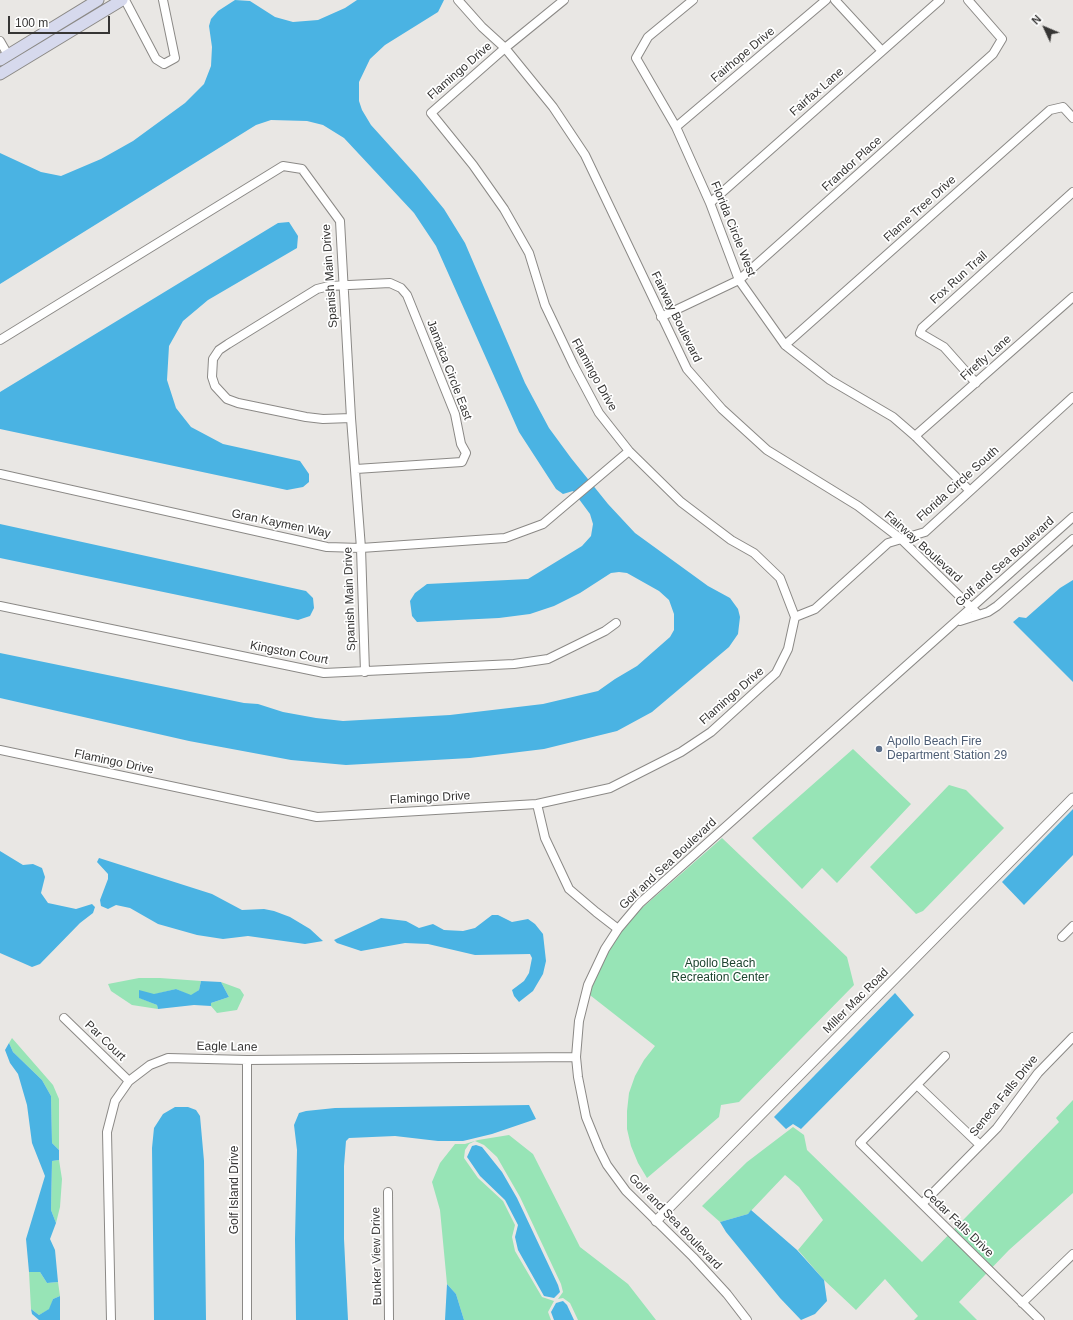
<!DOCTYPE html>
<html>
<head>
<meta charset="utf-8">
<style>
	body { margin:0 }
	#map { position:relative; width:1073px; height:1320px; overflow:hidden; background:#e9e7e4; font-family:Arial,sans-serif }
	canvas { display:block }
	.north { position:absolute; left:1025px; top:8px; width:40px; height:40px; -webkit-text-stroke:3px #fff; paint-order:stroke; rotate:314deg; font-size:11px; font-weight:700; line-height:16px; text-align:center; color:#363534 }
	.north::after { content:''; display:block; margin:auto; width:14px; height:18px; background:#363534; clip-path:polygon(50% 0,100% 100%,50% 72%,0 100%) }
	.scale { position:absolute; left:8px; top:16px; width:102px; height:18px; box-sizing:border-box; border:2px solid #363534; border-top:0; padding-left:5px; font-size:12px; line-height:14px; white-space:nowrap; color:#363534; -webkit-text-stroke:3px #fff; paint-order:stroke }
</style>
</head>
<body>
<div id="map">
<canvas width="1073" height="1320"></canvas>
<div class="north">N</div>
<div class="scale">100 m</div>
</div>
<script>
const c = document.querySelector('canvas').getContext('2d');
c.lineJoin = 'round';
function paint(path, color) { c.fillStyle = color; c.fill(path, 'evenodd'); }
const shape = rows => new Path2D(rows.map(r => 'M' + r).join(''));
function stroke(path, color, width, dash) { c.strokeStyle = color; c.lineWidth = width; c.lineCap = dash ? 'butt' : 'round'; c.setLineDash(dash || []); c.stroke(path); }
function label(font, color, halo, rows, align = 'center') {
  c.font = font + ' Arial,sans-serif'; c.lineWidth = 3.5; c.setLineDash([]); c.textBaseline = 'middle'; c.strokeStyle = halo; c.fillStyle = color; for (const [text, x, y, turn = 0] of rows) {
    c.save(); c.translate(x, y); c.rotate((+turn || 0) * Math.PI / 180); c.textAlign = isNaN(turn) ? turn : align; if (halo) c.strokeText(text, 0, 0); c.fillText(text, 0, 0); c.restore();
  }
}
const green = shape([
	[853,749,911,804,837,883,822,868,802,889,752,838],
	[949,785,966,790,1004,828,923,911,916,914,870,867],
	[722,838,847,957,854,985,739,1102,721,1105,719,1117,647,1178,638,1163,631,1146,627,1129,627,1111,629,1093,635,1076,644,1060,655,1046,586,992,618,929],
	[139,978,160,978,201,981,199,990,191,996,176,989,140,998,157,1005,158,1009,132,1005,111,991,108,984],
	[221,982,240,989,244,995,237,1010,217,1013,211,1006,211,1003,229,997],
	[12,1038,53,1085,59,1099,59,1150,52,1143,51,1096,42,1080,13,1052,9,1043],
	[1073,1100,1073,1193,1009,1250,959,1302,977,1320,914,1320,918,1316,885,1279,856,1310,824,1280,798,1250,823,1220,799,1187,785,1175,748,1214,720,1222,702,1206,747,1162,793,1127,804,1135,807,1150,922,1262,1059,1122,1056,1118],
	[509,1135,533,1154,580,1247,628,1284,656,1320,578,1320,570,1303,563,1298,558,1299,563,1292,561,1284,520,1197,505,1171,497,1157,484,1145,475,1141,469,1144,465,1150,464,1158,478,1178,503,1201,515,1225,512,1237,515,1251,542,1297,554,1301,548,1312,551,1320,464,1320,456,1294,447,1284,440,1210,432,1182,440,1163,455,1144,465,1144,478,1140],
	[59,1160,62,1179,60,1207,56,1223,51,1210,52,1161],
	[29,1272,40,1272,47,1283,58,1282,60,1296,53,1299,50,1309,39,1315,31,1309]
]);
const water = shape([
	[235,0,250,1,275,17,293,22,318,20,345,8,357,0,444,0,438,12,385,45,370,59,359,82,359,101,362,110,371,125,417,176,444,209,465,243,525,383,549,428,571,458,608,504,635,533,708,586,730,598,738,609,740,617,738,634,729,647,652,712,617,731,544,749,470,758,346,765,291,760,189,741,0,698,0,653,244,703,258,704,283,712,316,718,343,721,450,715,543,704,598,691,615,679,637,666,670,637,674,630,674,614,669,600,659,591,627,573,619,572,611,573,580,593,554,606,530,614,499,618,417,622,412,616,410,601,415,593,427,584,528,579,582,546,591,536,593,524,590,514,573,491,563,494,556,489,519,432,436,246,414,213,344,138,323,125,307,121,271,120,256,125,0,284,0,153,41,172,61,176,101,159,133,141,185,103,204,84,211,66,212,47,209,26,211,19,218,11],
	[289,222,298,236,297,248,208,300,183,321,169,346,167,380,176,408,191,427,223,444,300,461,309,474,309,482,303,487,287,490,0,429,0,392,278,223],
	[0,524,306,591,313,598,314,608,310,616,298,620,0,558],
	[1073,580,1073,682,1013,622,1019,617,1026,618,1060,588],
	[1073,809,1073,855,1024,905,1002,882],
	[0,851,23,865,33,864,42,868,45,877,41,893,48,903,76,909,92,904,95,907,93,913,80,923,40,964,32,967,0,953],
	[99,858,212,894,242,910,264,909,274,911,290,917,310,929,323,941,305,944,248,936,223,939,197,935,158,924,130,908,116,905,108,909,101,906,100,900,108,879,108,874,97,862],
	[492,915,498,915,512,922,528,919,535,924,543,934,546,961,543,974,533,991,519,1002,514,996,512,990,524,981,529,973,532,958,530,954,475,955,428,944,405,943,361,951,337,943,334,940,381,918,406,921,419,928,433,924,444,930,463,931,475,928],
	[201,981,221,982,229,997,211,1003,211,1006,194,1005,158,1009,157,1005,139,998,139,990,154,994,176,989,191,995,199,990],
	[895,993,914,1015,801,1129,793,1124,786,1129,774,1117],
	[9,1043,13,1052,42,1080,51,1096,52,1143,59,1150,59,1160,52,1161,51,1210,56,1223,50,1239,55,1250,58,1282,47,1283,40,1272,29,1272,26,1239,45,1176,32,1143,27,1105,18,1074,10,1063,5,1050],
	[529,1105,536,1119,492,1134,463,1141,438,1141,395,1136,349,1138,346,1141,344,1166,344,1239,348,1320,296,1320,295,1239,297,1150,294,1125,299,1113,306,1111,335,1108],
	[175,1107,188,1107,196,1110,200,1116,204,1161,206,1320,154,1320,152,1148,154,1128,163,1114],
	[476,1145,482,1147,502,1172,517,1198,558,1285,560,1292,554,1298,544,1296,518,1250,515,1237,518,1225,505,1200,480,1176,467,1157,472,1146],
	[751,1210,797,1250,824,1280,827,1301,815,1314,801,1320,780,1298,726,1232,720,1222,748,1214],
	[447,1284,456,1294,464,1320,445,1320],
	[60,1296,60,1320,39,1320,32,1314,31,1309,39,1315,49,1309,53,1299],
	[563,1301,567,1305,574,1320,554,1320,551,1312,556,1303]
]);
const minor = shape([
	[125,0,156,59,164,64,175,58,163,0],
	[458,0,482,27,505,48,553,107,585,155,687,369,722,409,767,450,858,506,901,539,978,614],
	[693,0,648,37,636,58,676,127,710,203,739,280,785,345,830,380,893,417,915,436,969,490],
	[835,0,882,51],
	[0,41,8,55],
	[676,127,826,0],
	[710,203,940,0],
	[661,317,739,280,993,54,1002,39,968,0],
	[0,340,283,166,302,169,340,221,351,418,361,548,365,672],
	[785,345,1050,110,1063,107,1073,118],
	[976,383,944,347,920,333,922,328,1073,192],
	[351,418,323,419,306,417,238,403,227,399,215,386,212,377,213,359,219,350,228,344,317,289,329,286,390,283,401,288,407,295,455,414,461,444,466,453,462,462,356,469],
	[915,436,1073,297],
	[0,474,327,547,361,548,505,538,543,524,629,451],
	[0,606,324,673,514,664,548,659,605,631,616,623],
	[795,617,815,609,888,543,925,532,1073,397],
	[960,621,988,612,997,606,1073,539],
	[0,750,317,817,537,804,610,788,681,752,711,732,776,673,788,649,795,617,780,578,754,553,731,540,681,502,629,451,599,413,574,366,545,305,529,253,504,209,473,165,431,113,505,48,564,0],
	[537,804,545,838,569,889,596,912,618,929],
	[1062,937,1073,926],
	[64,1018,129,1081],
	[945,1056,860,1143,1040,1320],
	[247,1060,247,1320],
	[917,1085,980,1145],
	[388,1192,389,1320],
	[922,1204,997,1128,1038,1073,1073,1037],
	[1022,1303,1073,1254],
	[111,1320,107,1132,115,1101,129,1081,150,1065,168,1058,247,1060,576,1057],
	[747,1320,727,1294,693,1257,626,1191,607,1165,599,1149,586,1117,578,1077,576,1057,579,1021,588,985,605,949,618,929,640,903,1073,517]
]);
const tertiary = shape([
	[656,1221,1073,798]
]);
const secondary = shape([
	[0,60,98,0],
	[0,74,122,0]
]);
const markers = [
	[879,749,4,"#5c6f8a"]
];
const streetNames = [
	["Fairhope Drive",743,55,-40],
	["Flamingo Drive",460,71,-41],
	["Fairfax Lane",817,92,-41],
	["Frandor Place",852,164,-42],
	["Flame Tree Drive",920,209,-42],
	["Florida Circle West",733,229,68],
	["Spanish Main Drive",330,276,-94],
	["Fox Run Trail",959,278,-42],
	["Fairway Boulevard",676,317,64],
	["Firefly Lane",986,358,-41],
	["Jamaica Circle East",449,370,69],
	["Flamingo Drive",594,375,61],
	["Florida Circle South",958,484,-42],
	["Gran Kaymen Way",281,524,12],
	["Fairway Boulevard",923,547,42],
	["Golf and Sea Boulevard",1005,562,-42],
	["Spanish Main Drive",350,599,-92],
	["Kingston Court",289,653,11],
	["Flamingo Drive",732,696,-41],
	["Flamingo Drive",114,762,12],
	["Flamingo Drive",430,798,-3],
	["Golf and Sea Boulevard",668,864,-43],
	["Miller Mac Road",856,1001,-45],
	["Par Court",105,1041,44],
	["Eagle Lane",227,1047,1],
	["Seneca Falls Drive",1004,1096,-51],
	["Golf Island Drive",235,1190,-90],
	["Golf and Sea Boulevard",675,1222,46],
	["Cedar Falls Drive",958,1223,44],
	["Bunker View Drive",377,1256,-91]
];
const serviceNames = [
	["Apollo Beach Fire",887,742],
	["Department Station 29",887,756]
];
const parkNames = [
	["Apollo Beach",720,964],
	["Recreation Center",720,978]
];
paint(green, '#97e4b6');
paint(water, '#4ab3e3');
stroke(minor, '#8b8986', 10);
stroke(tertiary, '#8b8986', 11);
stroke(secondary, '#8b8986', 13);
stroke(minor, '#fff', 8);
stroke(tertiary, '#fff', 9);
stroke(secondary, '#d6d9ed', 11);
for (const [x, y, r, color] of markers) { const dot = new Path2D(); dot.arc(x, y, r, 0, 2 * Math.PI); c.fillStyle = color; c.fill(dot); stroke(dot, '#fff', 1.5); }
label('12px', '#363534', '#fff', streetNames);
label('12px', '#4e5e75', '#fff', serviceNames, 'left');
label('12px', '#1d442f', '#fff', parkNames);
</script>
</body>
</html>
